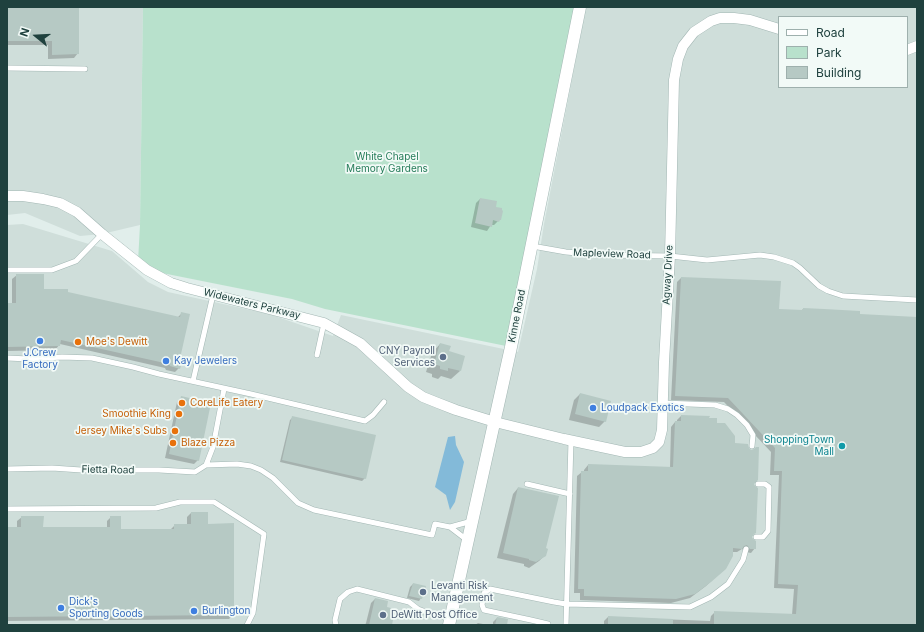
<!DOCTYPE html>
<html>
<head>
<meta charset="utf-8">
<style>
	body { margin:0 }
	#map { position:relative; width:924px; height:632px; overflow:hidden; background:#e1eeeb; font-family:Inter,sans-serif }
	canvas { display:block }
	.frame { position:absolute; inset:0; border:8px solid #1f413e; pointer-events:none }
	.legend { position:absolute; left:778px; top:16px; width:130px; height:72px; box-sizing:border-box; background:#f2faf7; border:1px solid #9eb0ad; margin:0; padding:5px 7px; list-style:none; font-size:12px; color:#1f413e }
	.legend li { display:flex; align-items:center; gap:8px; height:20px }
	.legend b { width:20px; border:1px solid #9eb0ad }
	.north { position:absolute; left:16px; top:16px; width:40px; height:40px; -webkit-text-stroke:3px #f2faf7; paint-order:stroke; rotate:288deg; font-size:11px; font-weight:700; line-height:16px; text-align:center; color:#1f413e }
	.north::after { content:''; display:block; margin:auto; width:14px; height:18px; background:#1f413e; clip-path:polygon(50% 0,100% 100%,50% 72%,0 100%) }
</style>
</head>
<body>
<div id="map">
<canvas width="924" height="632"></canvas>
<div class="frame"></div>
<ul class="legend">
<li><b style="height:5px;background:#fff"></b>Road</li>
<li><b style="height:11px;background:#b8e1cc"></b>Park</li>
<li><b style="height:11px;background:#b6c9c4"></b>Building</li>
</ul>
<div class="north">N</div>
</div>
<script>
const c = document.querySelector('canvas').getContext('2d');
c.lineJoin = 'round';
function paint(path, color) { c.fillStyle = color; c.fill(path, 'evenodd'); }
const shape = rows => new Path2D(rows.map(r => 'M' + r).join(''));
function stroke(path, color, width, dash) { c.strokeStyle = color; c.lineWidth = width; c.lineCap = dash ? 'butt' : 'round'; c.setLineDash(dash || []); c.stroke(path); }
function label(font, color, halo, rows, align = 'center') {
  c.font = font + ' Inter,sans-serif'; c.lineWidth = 3.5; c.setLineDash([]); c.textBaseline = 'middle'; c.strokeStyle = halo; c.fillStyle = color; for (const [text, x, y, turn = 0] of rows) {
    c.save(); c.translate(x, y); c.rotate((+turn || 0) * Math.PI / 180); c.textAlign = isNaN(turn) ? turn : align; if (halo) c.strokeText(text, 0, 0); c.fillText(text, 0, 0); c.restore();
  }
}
const built = shape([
	[7,7,143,7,140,225,102,234,80,236,25,213,7,215],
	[586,7,917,7,917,625,7,625,7,225,23,224,112,251,148,282,168,292,269,314,333,336,341,315,518,352,537,269,544,224],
	[779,17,907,17,907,87,779,87]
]);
const green = shape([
	[143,7,580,7,511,347,325,309,292,299,147,270,138,262,140,225]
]);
const water = shape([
	[455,436,456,445,464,462,455,502,450,510,446,495,435,487,448,437]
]);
const shadow = shape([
	[7,7,78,7,78,53,74,58,48,59,48,45,7,45],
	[480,199,495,208,500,219,494,225,491,225,487,231,471,227,476,203],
	[17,275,43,290,67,293,177,318,182,313,179,368,175,372,166,370,165,368,60,344,55,350,7,351,7,304,12,304,12,279],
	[681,278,780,282,778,310,801,311,803,309,859,315,917,318,917,625,604,625,604,621,608,617,710,621,711,616,715,612,792,615,794,589,774,588,779,475,770,475,771,452,724,402,671,400,677,282],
	[440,344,448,352,460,371,451,379,441,376,438,379,432,377,432,374,426,372,432,353],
	[580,394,605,421,599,427,569,420,574,400],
	[182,397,198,460,194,464,165,458,177,402],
	[681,416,708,419,716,424,734,444,753,484,751,537,755,548,751,553,746,552,742,549,737,552,732,552,725,568,706,586,690,598,671,603,580,600,580,593,574,593,577,476,582,472,584,472,584,470,588,465,670,468,671,427,675,422,677,422,677,420],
	[293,417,365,478,362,481,280,462,290,420],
	[518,488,545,549,545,555,539,561,529,568,524,566,524,564,497,558,513,494],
	[191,513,207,525,233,524,233,615,229,619,7,621,7,528,17,528,17,521,22,517,42,528,107,528,107,521,111,517,120,530,170,530,175,525,187,525,187,517],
	[413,584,421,598,419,601,407,598,410,587],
	[375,599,386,608,391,625,365,625,366,623,371,603],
	[497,618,506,625,493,625,493,622],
	[478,623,488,625,475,625]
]);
const building = shape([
	[7,7,79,7,79,54,52,55,52,41,7,41],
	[480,198,497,201,496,207,502,208,502,210,503,211,501,220,500,220,499,222,493,220,492,227,475,223],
	[16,274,44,274,44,289,68,289,68,292,180,317,181,312,190,314,181,354,183,358,180,369,170,366,169,364,61,340,60,346,7,347,7,303,16,303],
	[681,277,781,281,779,309,803,310,803,308,824,309,860,311,860,314,917,317,917,625,714,625,714,611,796,614,798,585,778,584,782,471,774,471,775,448,728,398,675,396],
	[440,343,451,346,449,351,465,356,461,371,448,368,448,371,440,369,440,366,434,364],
	[580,393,611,401,606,422,575,414],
	[181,396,211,403,199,461,169,454],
	[681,415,710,416,709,418,717,418,717,423,725,423,735,436,735,443,748,444,749,448,751,450,754,449,756,447,759,447,758,480,754,484,755,486,758,488,756,533,754,534,752,537,753,539,756,541,756,549,750,549,747,545,744,546,742,549,733,548,733,556,726,569,711,582,695,594,676,599,584,596,584,589,578,589,581,471,588,471,588,464,673,467,675,421,681,421],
	[292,416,376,435,366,479,282,460],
	[518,487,559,496,546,548,548,549,546,556,536,562,529,560,529,559,503,553],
	[191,512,208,512,208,524,234,523,234,615,7,617,7,527,21,527,21,516,44,516,43,527,110,527,110,516,121,516,121,529,174,529,174,524,191,524],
	[413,583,426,586,422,599,409,596],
	[375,598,388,601,387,607,395,609,392,625,369,625],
	[608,616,673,619,673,625,608,625],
	[497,617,508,619,507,625,495,625]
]);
const service = shape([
	[7,68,85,69],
	[532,246,566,252,600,255,670,256,707,260,760,255,774,257,793,263,800,268,819,286,828,291,843,296,917,300],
	[7,270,52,270,76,261,102,234],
	[317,355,324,323],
	[7,358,29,359,62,357,92,358,133,367,159,374,251,394,365,421,373,415,384,402],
	[193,381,213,295],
	[663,403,715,405,728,409,737,415,747,425,753,435,752,446],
	[206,465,213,447,224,389],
	[7,469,52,468,81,470,159,470,195,472,206,465,237,464,251,466,261,470,273,478,298,503,314,510,432,535,435,524,450,527,467,540],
	[527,484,570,494],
	[7,509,156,508,180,502,214,502,264,534,253,613,247,625],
	[450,527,472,521],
	[756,537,763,537,768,531,769,487,765,484,758,484],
	[336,625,335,620,340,599,348,592,357,589,409,602,418,609,434,615,451,618],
	[548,625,548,624,531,620,484,610,482,605,484,593,490,589,554,602,566,604,690,607,711,597,728,584,743,560,746,549],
	[566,625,571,440]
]);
const minor = shape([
	[907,50,917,46],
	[7,196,23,196,43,199,60,203,77,212,102,234,147,270,171,283,187,288,324,323,360,343,408,387,423,397,438,403,456,410,495,422,564,439,625,452,641,452,653,448,659,442,662,430,664,362,670,256,674,80,678,59,683,46,694,32,711,21,720,18,734,18,750,20,779,29]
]);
const tertiary = shape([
	[449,625,511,347,580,7]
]);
const markers = [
	[40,341,4,"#3f7fe0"],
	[78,342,4,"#e8710a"],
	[443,357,4,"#5c6f8a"],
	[166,361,4,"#3f7fe0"],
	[182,403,4,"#e8710a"],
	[593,408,4,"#3f7fe0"],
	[179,414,4,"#e8710a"],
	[175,431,4,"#e8710a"],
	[173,443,4,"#e8710a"],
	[842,446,4,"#0f9aa8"],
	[423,592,4,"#5c6f8a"],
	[61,608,4,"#3f7fe0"],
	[194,611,4,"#3f7fe0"],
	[383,615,4,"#5c6f8a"]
];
const parkNames = [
	["White Chapel",387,157],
	["Memory Gardens",387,169]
];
const streetNames = [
	["Mapleview Road",612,254,2],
	["Agway Drive",668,275,-87],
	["Widewaters Parkway",252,304,14],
	["Kinne Road",517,316,-79],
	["Fietta Road",108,470,1]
];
const foodNames = [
	["Moe's Dewitt",86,342],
	["CoreLife Eatery",190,403],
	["Smoothie King",171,414,"right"],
	["Jersey Mike's Subs",167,431,"right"],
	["Blaze Pizza",181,443]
];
const serviceNames = [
	["CNY Payroll",435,351,"right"],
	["Services",435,363,"right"],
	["Levanti Risk",431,586],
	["Management",431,598],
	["DeWitt Post Office",391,615]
];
const shopNames = [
	["J.Crew",40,353,"center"],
	["Factory",40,365,"center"],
	["Kay Jewelers",174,361],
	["Loudpack Exotics",601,408],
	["Dick's",69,602],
	["Sporting Goods",69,614],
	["Burlington",202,611]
];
const cultureNames = [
	["ShoppingTown",834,440],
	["Mall",834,452]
];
paint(built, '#cfdeda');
paint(green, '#b8e1cc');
paint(water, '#83bad9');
paint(shadow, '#0003');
paint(building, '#b6c9c4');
stroke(service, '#a3b7b4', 6);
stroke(minor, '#a3b7b4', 11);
stroke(tertiary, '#a3b7b4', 13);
stroke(service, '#fff', 5);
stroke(minor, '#fff', 10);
stroke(tertiary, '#fff', 12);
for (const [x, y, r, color] of markers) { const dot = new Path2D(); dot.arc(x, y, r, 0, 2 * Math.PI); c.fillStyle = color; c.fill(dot); stroke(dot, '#f2faf7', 1.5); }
label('10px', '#257c59', '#f2faf7', parkNames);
label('10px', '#1f413e', '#f2faf7', streetNames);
label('10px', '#c56008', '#f2faf7', foodNames, 'left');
label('10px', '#4e5e75', '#f2faf7', serviceNames, 'left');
label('10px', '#366cbe', '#f2faf7', shopNames, 'left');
label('10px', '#0d838f', '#f2faf7', cultureNames, 'right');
</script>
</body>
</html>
